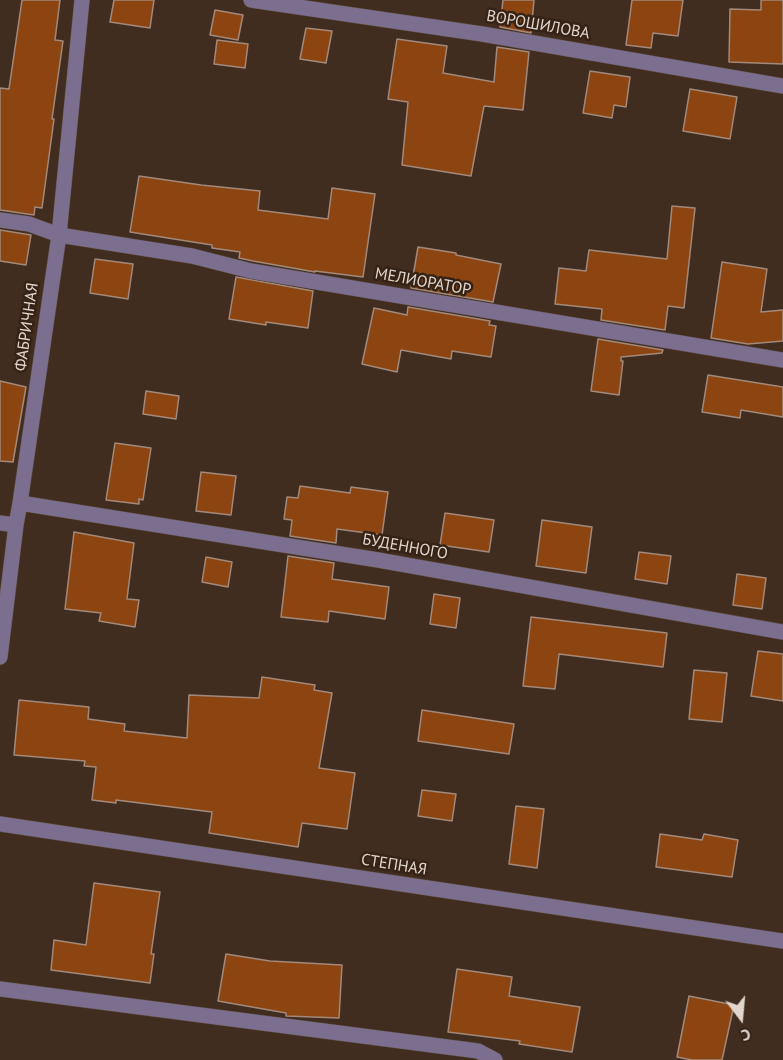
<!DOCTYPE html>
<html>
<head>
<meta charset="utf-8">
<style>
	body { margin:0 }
	#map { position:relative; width:783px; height:1060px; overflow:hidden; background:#402d1f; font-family:"PT Sans",sans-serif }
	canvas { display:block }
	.north { position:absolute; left:711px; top:988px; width:60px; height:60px; -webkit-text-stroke:4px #362316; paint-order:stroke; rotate:164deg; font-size:16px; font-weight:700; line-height:24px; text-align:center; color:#e2d5cd }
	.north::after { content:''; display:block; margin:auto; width:21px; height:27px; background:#e2d5cd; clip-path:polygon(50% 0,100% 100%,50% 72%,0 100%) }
</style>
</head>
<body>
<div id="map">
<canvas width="783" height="1060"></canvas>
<div class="north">С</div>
</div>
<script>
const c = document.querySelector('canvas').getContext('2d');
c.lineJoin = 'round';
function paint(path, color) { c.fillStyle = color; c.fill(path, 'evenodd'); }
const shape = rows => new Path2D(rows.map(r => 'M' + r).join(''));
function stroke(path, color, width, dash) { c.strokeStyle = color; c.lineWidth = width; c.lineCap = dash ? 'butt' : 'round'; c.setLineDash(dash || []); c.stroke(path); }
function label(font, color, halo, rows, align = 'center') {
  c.font = font + ' "PT Sans",sans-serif'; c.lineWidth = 5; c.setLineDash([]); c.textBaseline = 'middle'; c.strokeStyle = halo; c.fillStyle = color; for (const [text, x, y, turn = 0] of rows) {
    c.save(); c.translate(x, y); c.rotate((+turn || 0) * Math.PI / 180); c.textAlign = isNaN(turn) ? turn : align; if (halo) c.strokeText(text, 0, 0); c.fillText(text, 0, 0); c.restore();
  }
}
const building = shape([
	[22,0,60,0,55,40,63,41,52,119,54,119,42,208,35,207,34,215,0,210,0,88,9,89,22,0],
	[114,0,154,0,150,28,110,22,114,0],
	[503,0,534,0,531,33,500,27,503,0],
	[632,0,683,0,678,36,653,33,651,48,626,45,632,0],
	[761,0,783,0,783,64,729,62,730,9,761,10,761,0],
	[215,10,243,15,238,40,210,35,215,10],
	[306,28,332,31,326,63,300,59,306,28],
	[397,39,447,46,443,73,494,82,497,47,529,52,523,110,484,106,471,176,402,165,408,102,388,99,397,39],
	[217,40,248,44,245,68,214,64,217,40],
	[590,71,630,77,626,107,614,105,612,118,583,113,590,71],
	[690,89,737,97,730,139,683,131,690,89],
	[139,176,201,185,260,191,258,210,328,219,332,188,375,194,363,277,315,271,315,272,253,261,239,258,240,252,212,248,212,245,130,232,139,176],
	[672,206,695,208,684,308,668,306,665,330,601,320,602,309,555,304,559,268,586,271,589,250,667,259,672,206],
	[0,230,31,235,26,265,0,261,0,230],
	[418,247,456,253,456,255,501,264,493,302,411,288,418,247],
	[95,259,133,264,128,299,90,293,95,259],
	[722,262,767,269,761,312,783,310,783,341,748,344,711,338,722,262],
	[236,277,313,291,308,328,266,322,266,325,229,319,236,277],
	[408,307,490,321,489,325,496,326,491,357,452,351,451,359,401,350,397,372,362,364,374,308,407,315,408,307],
	[598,339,663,350,662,353,621,357,621,361,623,361,619,395,591,391,598,339],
	[708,375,783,387,783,417,741,410,740,418,702,412,708,375],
	[0,381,26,387,13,462,0,461,0,381],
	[146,391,179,396,176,419,143,414,146,391],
	[115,443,151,448,143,500,139,499,139,504,106,500,115,443],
	[201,472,236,476,231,515,196,511,201,472],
	[300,486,350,493,351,487,388,492,382,535,337,529,336,543,290,536,292,520,284,519,287,497,298,498,300,486],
	[445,513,494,520,489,552,440,545,445,513],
	[542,520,592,527,586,573,536,566,542,520],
	[74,532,134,543,127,599,139,600,135,627,99,621,101,613,65,609,74,532],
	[639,552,671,556,667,584,635,579,639,552],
	[288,556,334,563,332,579,389,587,385,619,329,611,328,622,281,617,288,556],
	[206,557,232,562,228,587,202,582,206,557],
	[737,574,766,578,762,609,733,605,737,574],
	[434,594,460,598,456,628,430,624,434,594],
	[531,617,667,633,663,667,559,654,555,689,523,686,531,617],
	[758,651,783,654,783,701,751,696,758,651],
	[694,670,727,673,722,722,689,719,694,670],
	[262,677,315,685,314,690,332,693,319,768,355,773,347,829,302,823,298,847,209,833,212,812,116,800,116,803,92,800,96,767,84,766,85,761,14,755,19,700,89,707,88,719,125,724,124,731,187,738,189,695,259,698,262,677],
	[422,710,514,724,509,754,418,741,422,710],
	[422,790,456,794,452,821,418,816,422,790],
	[516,806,544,809,537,868,509,864,516,806],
	[660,834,702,840,704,834,738,840,732,877,656,867,660,834],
	[94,883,160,892,151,954,154,954,150,983,51,970,54,940,86,945,94,883],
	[226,954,270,961,342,965,339,1018,286,1016,286,1013,218,1001,226,954],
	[457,969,512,977,509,996,580,1007,572,1052,519,1044,520,1041,448,1032,457,969],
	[689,996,734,1005,722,1060,692,1060,677,1057,689,996]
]);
const minor = shape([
	[251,0,482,34,783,86],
	[0,220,29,224,59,235,192,256,251,271,783,360],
	[20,503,378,560,783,632],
	[0,523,16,525],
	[0,657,16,525,20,503,59,235,82,0],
	[0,824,783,941],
	[0,989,478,1051,495,1060]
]);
const streetNames = [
	["ВОРОШИЛОВА",538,25,10],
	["МЕЛИОРАТОР",423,282,10],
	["ФАБРИЧНАЯ",27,327,-82],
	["БУДЕННОГО",405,547,10],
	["СТЕПНАЯ",394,865,9]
];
paint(building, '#8c4510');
stroke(building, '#a2897b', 1.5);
stroke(minor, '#5d4b3e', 16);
stroke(minor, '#7b6e8e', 15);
label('16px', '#e2d5cd', '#362316', streetNames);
</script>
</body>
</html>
